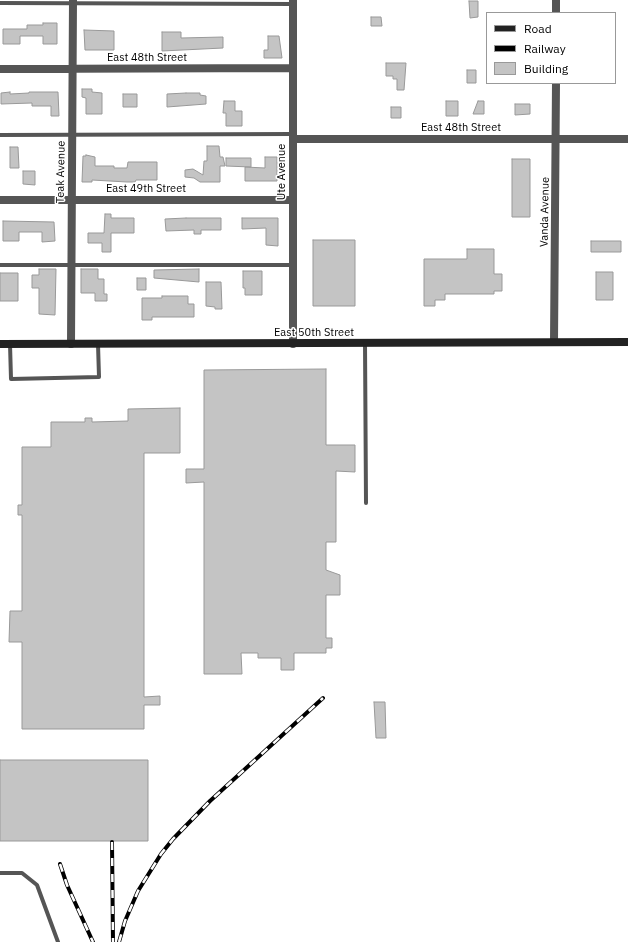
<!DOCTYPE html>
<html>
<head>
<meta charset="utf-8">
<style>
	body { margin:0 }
	#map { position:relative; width:628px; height:942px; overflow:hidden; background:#fff; font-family:"IBM Plex Sans",sans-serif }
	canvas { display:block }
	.legend { position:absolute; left:486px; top:12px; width:130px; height:72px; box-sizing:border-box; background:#fff; border:1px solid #999; margin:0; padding:5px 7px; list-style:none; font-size:12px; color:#000 }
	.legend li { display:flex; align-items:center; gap:8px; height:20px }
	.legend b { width:20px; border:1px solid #999 }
</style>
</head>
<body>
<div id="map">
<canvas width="628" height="942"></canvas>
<ul class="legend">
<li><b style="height:5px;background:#222"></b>Road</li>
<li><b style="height:5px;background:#000"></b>Railway</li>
<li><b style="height:11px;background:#c4c4c4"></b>Building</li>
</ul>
</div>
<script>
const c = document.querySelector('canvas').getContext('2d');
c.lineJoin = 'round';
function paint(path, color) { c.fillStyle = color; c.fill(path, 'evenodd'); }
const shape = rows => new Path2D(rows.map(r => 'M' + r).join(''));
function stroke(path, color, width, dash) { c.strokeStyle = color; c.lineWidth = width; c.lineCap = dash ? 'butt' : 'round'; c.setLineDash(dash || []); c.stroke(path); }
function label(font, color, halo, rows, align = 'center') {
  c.font = font + ' "IBM Plex Sans",sans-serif'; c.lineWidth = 3; c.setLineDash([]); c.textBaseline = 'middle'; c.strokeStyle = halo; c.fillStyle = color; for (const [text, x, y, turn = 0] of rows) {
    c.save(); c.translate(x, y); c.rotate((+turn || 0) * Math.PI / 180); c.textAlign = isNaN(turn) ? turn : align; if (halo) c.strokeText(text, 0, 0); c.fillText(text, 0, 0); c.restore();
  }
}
const building = shape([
	[469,1,478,1,478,17,470,18,469,1],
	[371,17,381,17,382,26,371,26,371,17],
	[43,23,57,23,57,44,43,44,43,36,20,36,20,44,3,44,3,29,27,29,27,25,43,25,43,23],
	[84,30,114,31,114,50,85,50,84,30],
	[162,32,181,32,181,38,223,37,223,48,162,51,162,32],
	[268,36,279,36,282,58,264,58,264,50,268,50,268,36],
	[386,63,406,63,404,90,397,90,397,79,393,79,393,76,386,76,386,63],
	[467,70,476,70,476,83,467,83,467,70],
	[82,89,92,89,92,92,102,93,102,114,86,114,86,98,82,97,82,89],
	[10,92,10,94,29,93,29,92,58,92,59,116,51,116,51,106,32,106,32,103,1,104,1,93,10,92],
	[186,93,200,93,200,95,206,96,206,104,167,107,167,94,186,93],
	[123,94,137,94,137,107,123,107,123,94],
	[224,101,235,101,235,111,242,111,242,126,226,126,226,113,223,113,224,101],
	[446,101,458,101,458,116,446,116,446,101],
	[478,101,484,101,484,114,473,114,478,101],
	[515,104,530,104,530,114,515,115,515,104],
	[391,107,401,107,401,118,391,118,391,107],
	[207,146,219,146,220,157,223,157,225,166,220,166,220,182,200,182,194,178,185,177,185,170,193,169,203,175,204,161,207,161,207,146],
	[10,147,18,147,19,168,10,168,10,147],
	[86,155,95,157,95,166,114,166,114,168,127,168,128,162,157,162,157,180,136,180,135,182,127,182,92,180,92,182,82,182,83,156,86,156,86,155],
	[265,157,277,157,277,181,245,181,245,167,265,168,265,157],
	[226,158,251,158,251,167,226,166,226,158],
	[512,159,530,159,530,217,512,217,512,159],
	[23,171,35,171,35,185,23,184,23,171],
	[105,214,111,214,111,218,134,218,134,233,111,233,111,252,102,252,102,243,88,243,88,233,104,233,105,214],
	[186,218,221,218,221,230,201,230,201,234,194,234,194,230,166,231,165,219,186,218],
	[242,218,278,218,278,246,266,245,266,228,242,229,242,218],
	[3,221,54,222,55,241,42,242,42,232,19,232,19,241,3,241,3,221],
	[313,240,355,240,355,306,313,306,313,240],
	[591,241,621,241,621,252,591,252,591,241],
	[467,249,494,249,494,274,502,274,502,291,494,291,494,294,445,294,445,300,435,300,435,306,424,306,424,259,467,259,467,249],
	[39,269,56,269,55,315,39,314,39,288,32,288,32,275,39,275,39,269],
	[81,269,98,269,98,279,104,279,104,294,107,294,107,301,95,301,95,293,81,293,81,269],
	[199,269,199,282,154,278,154,270,199,269],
	[243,271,262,271,262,295,245,295,245,288,243,288,243,271],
	[596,272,613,272,613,300,596,300,596,272],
	[0,273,18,273,18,301,0,301,0,273],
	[137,278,146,278,146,290,137,290,137,278],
	[206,282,221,282,222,309,215,309,215,307,206,306,206,282],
	[162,296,188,296,188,304,194,304,194,317,152,317,152,320,142,320,142,298,162,298,162,296],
	[326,369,326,445,355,445,355,472,336,471,336,542,326,542,326,570,340,575,340,595,326,595,326,638,332,638,332,648,326,648,326,653,294,653,294,670,281,670,281,658,258,658,258,653,241,653,242,674,204,674,204,482,186,483,186,469,204,469,204,370,326,369],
	[180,408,180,453,144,453,144,697,160,696,160,705,144,705,144,729,22,729,22,642,9,642,10,611,22,611,22,515,18,515,18,505,22,505,22,447,51,447,51,422,85,422,85,418,92,418,92,422,128,421,128,409,180,408],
	[374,702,385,702,386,738,376,738,374,702],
	[0,760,148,760,148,841,0,841,0,760]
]);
const lane = shape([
	[0,3,293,4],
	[0,135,293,134],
	[0,265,292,265],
	[365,343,366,503],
	[10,344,11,379,99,377,98,344],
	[0,873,22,873,37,885,58,942]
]);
const street = shape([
	[293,0,293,344],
	[556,0,556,13],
	[0,69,293,68],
	[293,139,628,139],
	[0,200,293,200],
	[554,342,556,83],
	[71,344,73,0]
]);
const secondary = shape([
	[0,344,628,342]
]);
const rail = shape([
	[112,842,113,942],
	[60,864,67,885,93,942],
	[119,942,125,921,138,891,161,854,173,839,210,801,323,698]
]);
const streetNames = [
	["East 48th Street",147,58],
	["East 48th Street",461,128],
	["Teak Avenue",61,172,-89],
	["Ute Avenue",282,172,-90],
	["East 49th Street",146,189],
	["Vanda Avenue",545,212,-89],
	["East 50th Street",314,333]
];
paint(building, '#c4c4c4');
stroke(building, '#999', 1);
stroke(lane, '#555', 4);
stroke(street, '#555', 8);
stroke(secondary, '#222', 8);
stroke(rail, '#000', 4);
stroke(rail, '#fff', 2.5, [8]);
label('11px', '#000', '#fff', streetNames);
</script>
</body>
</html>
